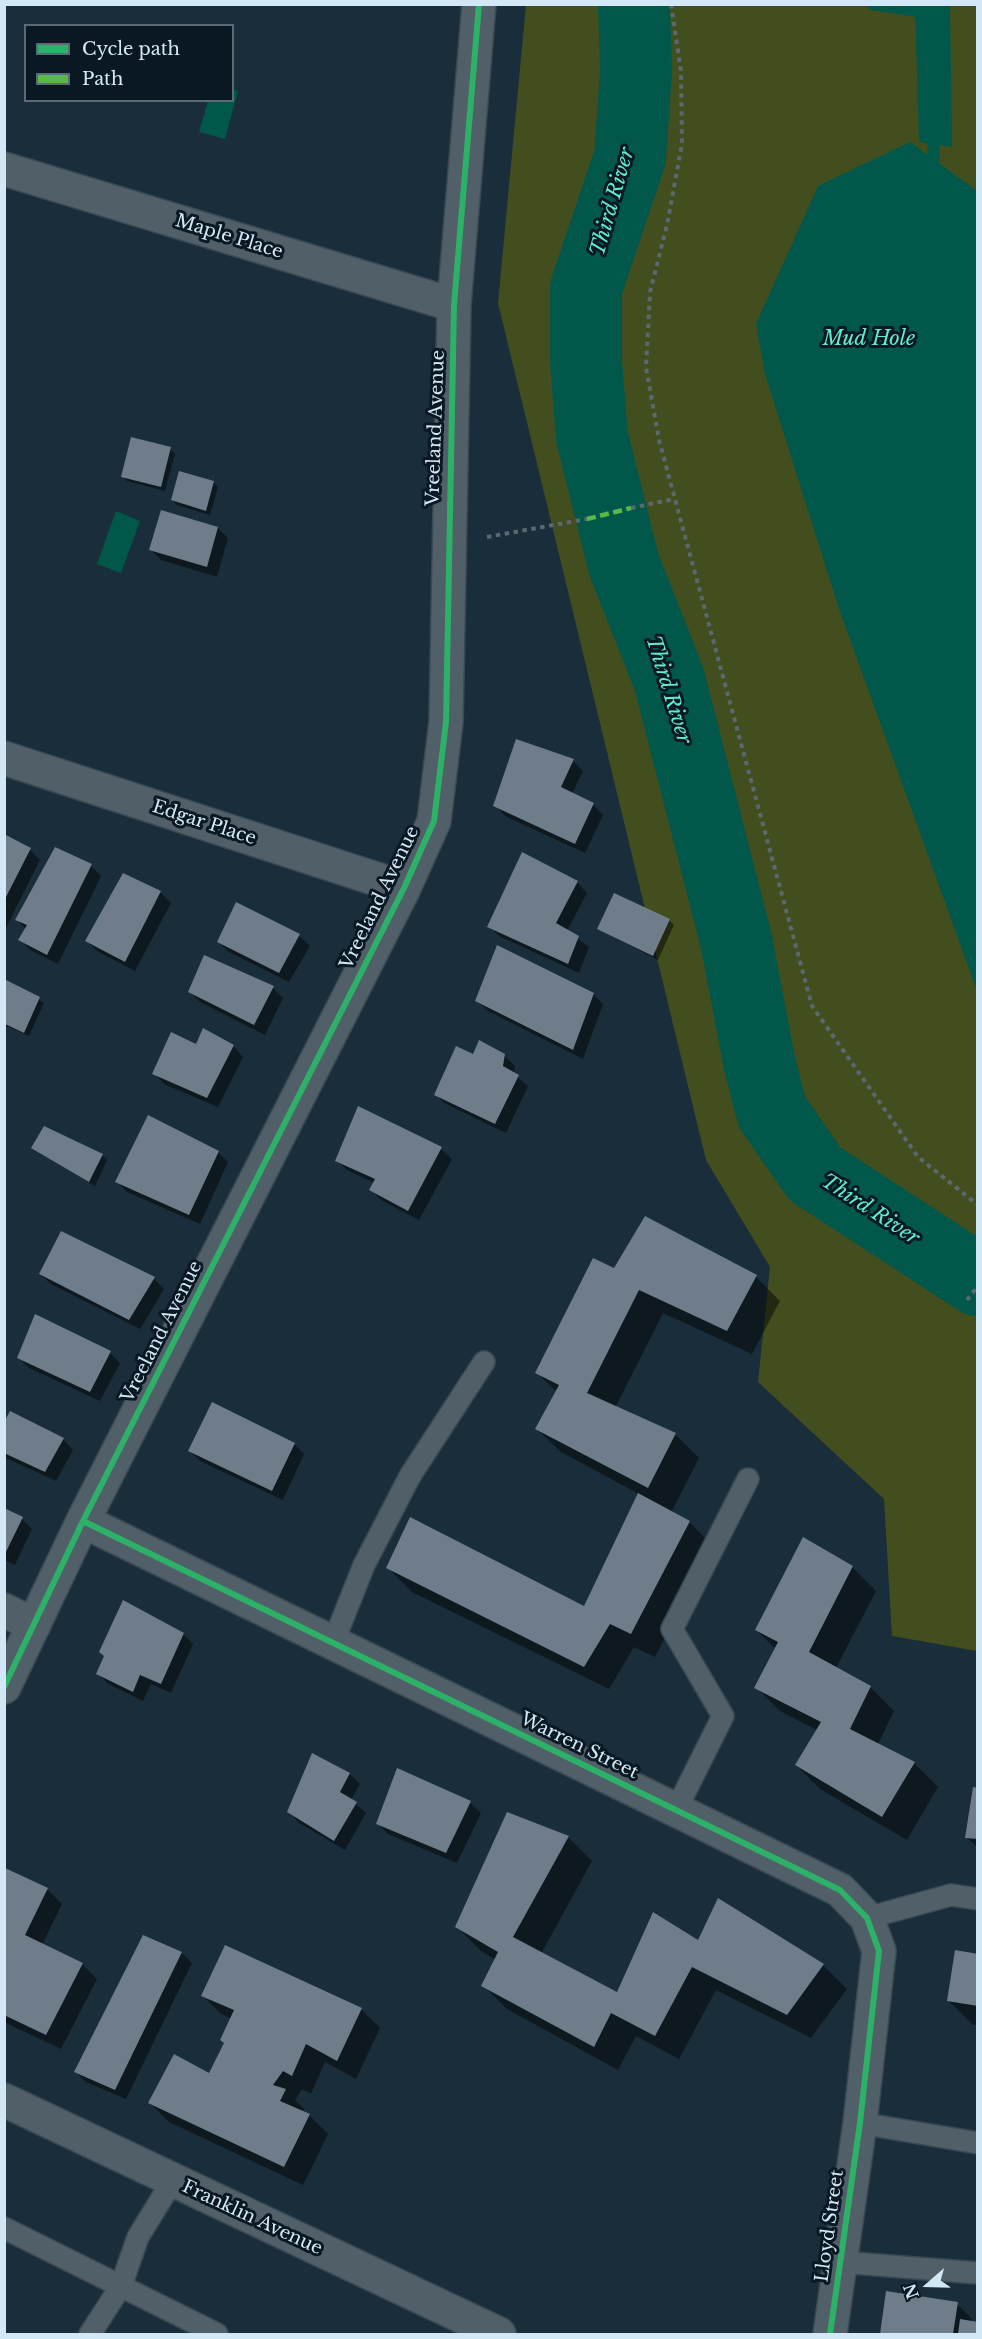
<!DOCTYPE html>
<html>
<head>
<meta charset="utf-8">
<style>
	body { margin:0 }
	#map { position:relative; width:982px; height:2339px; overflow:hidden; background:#192e3a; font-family:"Libre Baskerville",serif }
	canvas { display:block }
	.frame { position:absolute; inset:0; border:6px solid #d3e8f6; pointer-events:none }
	.legend { position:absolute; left:24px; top:24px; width:210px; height:78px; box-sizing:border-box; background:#091822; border:2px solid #5a6b77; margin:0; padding:8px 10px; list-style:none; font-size:18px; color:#d3e8f6 }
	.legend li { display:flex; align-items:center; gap:12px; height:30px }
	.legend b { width:30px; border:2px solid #5a6b77 }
	.north { position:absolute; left:898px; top:2255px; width:60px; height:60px; -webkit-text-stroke:4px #091822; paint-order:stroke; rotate:250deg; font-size:16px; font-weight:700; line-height:24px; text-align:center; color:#d3e8f6 }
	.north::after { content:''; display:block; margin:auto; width:21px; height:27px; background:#d3e8f6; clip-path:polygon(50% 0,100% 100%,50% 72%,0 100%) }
</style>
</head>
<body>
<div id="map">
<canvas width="982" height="2339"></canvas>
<div class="frame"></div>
<ul class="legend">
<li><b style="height:8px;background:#2db169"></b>Cycle path</li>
<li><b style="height:8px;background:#58b947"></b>Path</li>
</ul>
<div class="north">N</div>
</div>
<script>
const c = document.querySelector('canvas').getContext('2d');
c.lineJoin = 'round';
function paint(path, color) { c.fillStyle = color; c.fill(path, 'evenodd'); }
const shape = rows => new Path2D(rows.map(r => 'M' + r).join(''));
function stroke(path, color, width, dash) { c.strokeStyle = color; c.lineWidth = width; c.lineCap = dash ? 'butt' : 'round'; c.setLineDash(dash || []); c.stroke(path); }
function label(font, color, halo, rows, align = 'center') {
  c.font = font + ' "Libre Baskerville",serif'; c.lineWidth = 6; c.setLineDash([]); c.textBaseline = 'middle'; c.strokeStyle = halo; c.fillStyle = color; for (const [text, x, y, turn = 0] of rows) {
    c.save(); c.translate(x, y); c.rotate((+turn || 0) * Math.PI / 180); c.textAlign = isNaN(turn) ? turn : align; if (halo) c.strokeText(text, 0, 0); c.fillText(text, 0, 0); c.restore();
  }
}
const green = shape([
	[526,5,977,5,977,1651,892,1636,884,1499,758,1382,770,1267,706,1160,498,303]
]);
const water = shape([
	[950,5,951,79,952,147,919,142,915,6],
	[233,89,238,91,225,139,199,132,208,101,232,100],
	[910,142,977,191,977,991,839,609,765,374,756,324,818,186],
	[116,511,140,521,121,573,97,564]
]);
const shadow = shape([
	[170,449,175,454,165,491,127,481,123,476],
	[213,482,218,487,210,515,177,505,172,500],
	[218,528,228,538,217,577,161,560,151,550],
	[573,761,583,771,572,794,593,804,603,815,585,853,505,816,495,805],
	[4,836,30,850,40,860,4,932],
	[91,866,101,876,58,964,30,950,20,939,26,929,17,920],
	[124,875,160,892,171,903,135,971,97,951,87,941],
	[577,882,587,893,567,931,589,947,579,973,499,936,489,926],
	[237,904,299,936,310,946,289,982,229,952,218,942],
	[669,920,674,925,658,960,599,929],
	[6,982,44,1003,29,1036,4,1025],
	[273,988,283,998,265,1035,200,1002,190,992],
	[593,994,603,1004,583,1059,488,1011,477,1001],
	[196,1046,233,1046,243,1057,218,1107,164,1084,154,1073],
	[504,1055,515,1066,514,1074,528,1086,506,1133,446,1104,435,1094,473,1056],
	[359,1108,441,1149,452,1159,419,1220,381,1200,371,1189,374,1183,347,1170,337,1160],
	[33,1148,102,1155,107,1160,95,1186],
	[218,1152,228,1162,200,1224,127,1192,117,1181],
	[646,1218,756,1277,780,1301,752,1354,663,1313,615,1408,675,1434,699,1458,671,1513,689,1522,713,1546,655,1657,634,1647,609,1689,412,1592,388,1568,584,1608,639,1494,561,1452,537,1429,557,1392,537,1373,615,1270],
	[40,1274,154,1279,164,1289,140,1329,51,1284],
	[110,1353,120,1363,100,1401,29,1368,19,1358],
	[4,1425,63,1439,73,1450,56,1481,4,1457],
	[294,1444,304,1454,283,1500,200,1461,190,1451],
	[4,1510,22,1519,32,1529,15,1565,4,1560],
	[852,1567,876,1591,836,1668,870,1687,894,1711,878,1744,914,1763,938,1787,907,1840,820,1789,796,1765,817,1730,780,1711,756,1687,776,1649,756,1630],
	[183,1634,193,1644,171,1693,151,1684,143,1701,108,1684,98,1673],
	[398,1770,470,1803,481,1813,457,1863,388,1834,378,1824],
	[350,1774,360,1784,351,1800,366,1813,345,1850,299,1823,289,1812],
	[978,1789,978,1848,966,1837],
	[568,1837,592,1861,541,1954,618,1995,699,1943,823,1965,847,1989,811,2038,716,1990,679,2059,636,2036,618,2070,507,2009,483,1985,496,1960,481,1951,457,1927],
	[6,1870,47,1889,62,1904,42,1945,82,1964,97,1979,61,2049,4,2022],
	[144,1937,182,1953,192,1963,126,2099,86,2082,76,2072],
	[226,1947,362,2010,380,2028,356,2079,325,2062,311,2094,302,2089,295,2100,304,2109,302,2112,309,2115,328,2134,303,2185,169,2122,150,2103,210,2075,225,2044,232,2019,221,2014,202,1995],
	[978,1956,978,2025,973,2025,949,2001],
	[887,2293,957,2304,972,2319,971,2323,978,2324,978,2334,882,2334]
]);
const stream = shape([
	[872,4,931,13],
	[933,166,934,129]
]);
const river = shape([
	[634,4,636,71,630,157,586,288,586,362,592,437,624,565,669,679,736,940,760,1066,772,1112,815,1174,978,1280]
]);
const building = shape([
	[131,437,171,447,161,487,121,477],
	[179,471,214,481,206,511,171,500],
	[161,510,218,527,207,567,149,550],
	[516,739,574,759,561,787,594,803,575,844,493,806],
	[4,834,31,848,4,901],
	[55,847,92,864,47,955,18,940,27,925,15,920],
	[522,852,578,881,556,923,579,936,568,964,487,927],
	[123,873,161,891,125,962,85,941],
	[614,893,670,919,653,956,597,929],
	[236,902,300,934,279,973,217,942],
	[497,945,594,993,573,1050,475,1001],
	[204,955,274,986,254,1025,188,992],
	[6,980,40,997,24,1033,5,1024],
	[203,1028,234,1045,207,1098,152,1074,171,1032,196,1044],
	[479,1040,505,1054,503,1066,519,1075,495,1124,434,1095,456,1046,473,1054],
	[358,1106,442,1147,408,1211,369,1190,375,1179,335,1161],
	[148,1115,219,1151,189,1215,115,1182],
	[44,1126,103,1154,89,1182,31,1148],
	[645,1216,757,1275,727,1331,639,1290,587,1393,676,1433,648,1488,535,1429,559,1385,535,1373,593,1258,614,1268],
	[61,1231,155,1277,129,1320,39,1274],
	[35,1314,111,1351,90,1392,17,1358],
	[212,1402,295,1443,272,1491,188,1451],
	[10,1411,64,1438,45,1472,4,1453,4,1422],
	[638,1493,690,1521,631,1634,610,1624,584,1667,386,1568,410,1517,584,1606],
	[4,1508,23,1517,4,1556],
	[803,1537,853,1566,809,1652,871,1686,850,1729,915,1762,882,1817,795,1765,821,1722,754,1688,778,1642,755,1630],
	[123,1600,184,1633,161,1684,140,1675,133,1692,96,1674,104,1656,99,1652],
	[312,1753,350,1773,340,1792,357,1802,334,1841,287,1812],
	[397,1768,471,1801,446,1853,376,1824],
	[973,1787,978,1788,978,1839,965,1838],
	[507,1812,569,1836,513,1937,617,1992,653,1912,698,1940,718,1898,824,1964,787,2015,692,1967,655,2036,611,2013,594,2047,481,1986,498,1952,455,1927],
	[5,1868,48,1888,25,1935,83,1963,46,2035,4,2015],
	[143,1935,182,1952,115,2090,74,2072],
	[225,1945,362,2008,337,2061,306,2044,292,2076,283,2071,273,2085,286,2089,280,2101,310,2114,284,2167,148,2103,174,2054,209,2073,224,2043,220,2040,234,2010,201,1996],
	[955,1950,978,1954,978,2006,947,2001],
	[886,2291,958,2302,953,2334,880,2334],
	[960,2319,978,2322,978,2334,958,2334]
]);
const path = shape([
	[671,4,681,71,682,144,667,225,650,292,646,367,659,440,812,1006,918,1157,978,1205],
	[631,508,674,499],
	[487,537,587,519],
	[967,1300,978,1286]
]);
const service = shape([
	[333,1643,364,1565,410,1476,484,1362],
	[676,1810,723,1716,672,1629,748,1479],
	[867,1918,951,1895,978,1899],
	[860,2123,978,2143],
	[4,2228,217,2334],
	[840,2262,978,2273],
	[90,2334,121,2286,138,2237,173,2180]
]);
const minor = shape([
	[4,169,454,305],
	[4,758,404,888],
	[83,1521,840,1890,867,1918,879,1951,860,2123,830,2334],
	[4,1610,34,1625],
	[4,1687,83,1521,404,888,434,821,446,722,454,305,479,4]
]);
const secondary = shape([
	[4,2100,499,2334]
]);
const quiet = shape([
	[587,519,631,508]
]);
const cycleway = shape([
	[83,1521,840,1890,867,1918,879,1951,860,2123,830,2334],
	[4,1687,83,1521,404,888,434,821,446,722,454,305,479,4]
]);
const streetNames = [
	["Maple Place",229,237,17],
	["Vreeland Avenue",436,428,-88],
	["Edgar Place",204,823,18],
	["Vreeland Avenue",380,898,-64],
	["Vreeland Avenue",162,1332,-63],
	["Warren Street",579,1746,26],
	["Franklin Avenue",252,2218,25],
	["Lloyd Street",830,2226,-82]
];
const waterNames = [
	["Third River",613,202,-74],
	["Mud Hole",869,339],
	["Third River",668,690,73],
	["Third River",870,1210,33]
];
paint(green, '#434e1f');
paint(water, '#02574b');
paint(shadow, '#0007');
stroke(stream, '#02574b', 12);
stroke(river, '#02574b', 72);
paint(building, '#6f7d8a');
stroke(service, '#394953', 24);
stroke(minor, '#394953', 36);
stroke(secondary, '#394953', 36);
stroke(path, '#5a6870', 4, [4.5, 4.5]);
stroke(service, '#505f68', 21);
stroke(minor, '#505f68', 33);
stroke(secondary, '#505f68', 33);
stroke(quiet, '#58b947', 4.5, [9, 4.5]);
stroke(cycleway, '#2db169', 6);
label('18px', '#d3e8f6', '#091822', streetNames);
label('italic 20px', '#60ecd1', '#091822', waterNames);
</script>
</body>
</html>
